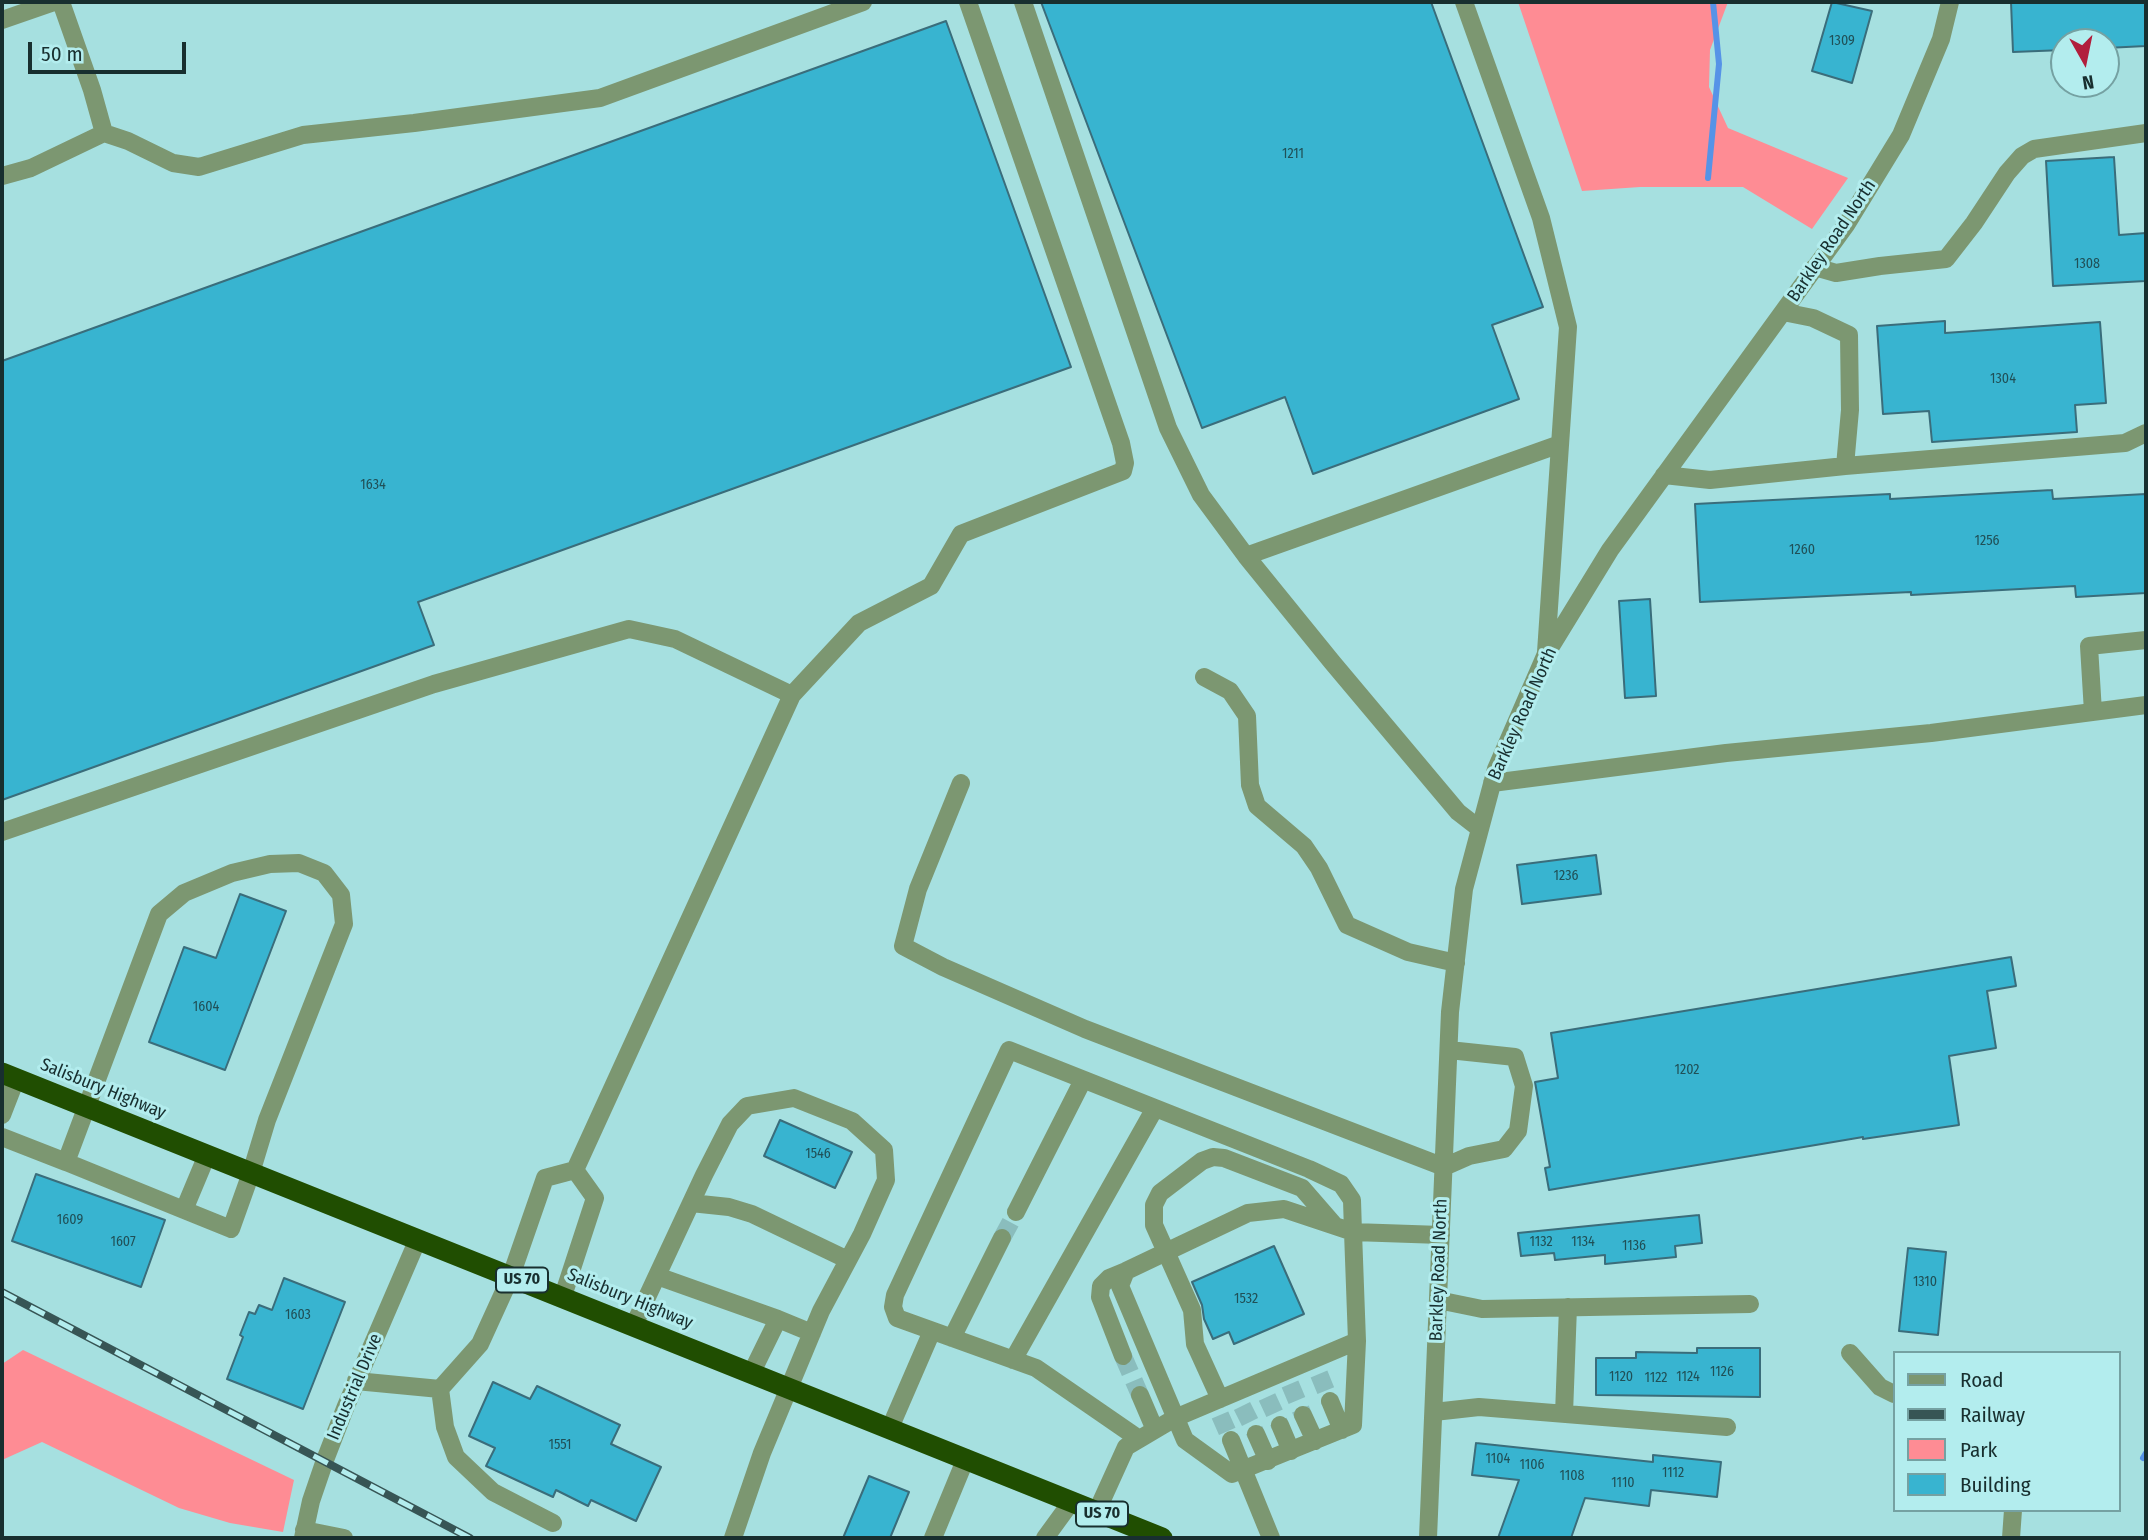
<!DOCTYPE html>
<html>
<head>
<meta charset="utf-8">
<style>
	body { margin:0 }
	#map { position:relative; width:2148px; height:1540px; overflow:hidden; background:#a6e0e0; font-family:"Fira Sans Condensed",sans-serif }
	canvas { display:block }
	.frame { position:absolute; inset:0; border:4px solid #182f2f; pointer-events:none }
	.legend { position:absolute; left:1893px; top:1351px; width:228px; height:161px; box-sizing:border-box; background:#b3edee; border:2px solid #75a1a2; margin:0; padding:9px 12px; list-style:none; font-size:21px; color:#182f2f }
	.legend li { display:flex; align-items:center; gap:14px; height:35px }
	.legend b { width:35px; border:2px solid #75a1a2 }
	.north { position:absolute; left:2050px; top:28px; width:70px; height:70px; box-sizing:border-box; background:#b3edee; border:2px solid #75a1a2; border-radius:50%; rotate:171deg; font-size:19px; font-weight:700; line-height:28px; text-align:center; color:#182f2f }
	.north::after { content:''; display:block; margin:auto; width:24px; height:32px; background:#b11e3c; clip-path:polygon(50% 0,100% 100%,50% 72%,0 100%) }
	.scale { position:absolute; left:28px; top:42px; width:158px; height:32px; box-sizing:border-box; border:4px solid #182f2f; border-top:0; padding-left:9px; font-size:21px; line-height:24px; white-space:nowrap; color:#182f2f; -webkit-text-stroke:5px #b3edee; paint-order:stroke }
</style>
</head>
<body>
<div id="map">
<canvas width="2148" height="1540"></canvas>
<div class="frame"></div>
<ul class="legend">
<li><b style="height:9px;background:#7c9771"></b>Road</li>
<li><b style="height:9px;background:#375555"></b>Railway</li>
<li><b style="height:19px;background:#fe8c94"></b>Park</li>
<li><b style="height:19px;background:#38b4d0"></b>Building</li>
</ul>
<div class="north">N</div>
<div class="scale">50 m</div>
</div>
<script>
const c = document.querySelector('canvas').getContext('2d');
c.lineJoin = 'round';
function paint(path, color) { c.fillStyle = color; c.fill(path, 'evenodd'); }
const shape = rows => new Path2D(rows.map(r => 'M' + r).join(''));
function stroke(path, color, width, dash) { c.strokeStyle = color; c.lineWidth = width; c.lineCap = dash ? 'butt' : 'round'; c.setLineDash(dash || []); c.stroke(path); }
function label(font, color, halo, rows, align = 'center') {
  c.font = font + ' "Fira Sans Condensed",sans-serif'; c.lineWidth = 6; c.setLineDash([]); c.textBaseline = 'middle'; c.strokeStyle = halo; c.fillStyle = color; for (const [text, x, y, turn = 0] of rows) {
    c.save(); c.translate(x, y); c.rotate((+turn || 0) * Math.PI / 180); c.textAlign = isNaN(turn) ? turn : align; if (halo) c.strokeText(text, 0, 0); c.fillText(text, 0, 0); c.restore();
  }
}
const green = shape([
	[1518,2,1728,2,1710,50,1709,87,1728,128,1848,178,1812,229,1743,187,1640,187,1582,191],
	[23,1350,294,1480,283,1532,230,1523,179,1508,42,1442,2,1460,2,1364]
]);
const stream = shape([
	[1708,178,1719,64,1713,2],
	[2143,1458,2146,1453]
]);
const building = shape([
	[1041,2,1431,2,1543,307,1492,325,1519,399,1313,474,1285,397,1202,428,1041,2],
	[1832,2,1872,11,1852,83,1812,71,1832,2],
	[2011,2,2146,2,2146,46,2106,48,2106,42,2064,42,2064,50,2013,52,2011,2],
	[946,21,1071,367,418,602,434,645,2,800,2,361,946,21],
	[2114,157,2119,235,2146,233,2146,281,2053,286,2046,161,2114,157],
	[1945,321,1945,333,2100,322,2106,403,2075,405,2077,432,1932,442,1929,411,1883,414,1877,326,1945,321],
	[2052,490,2053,499,2146,494,2146,593,2076,597,2075,586,1911,595,1911,592,1700,602,1695,504,1890,494,1890,499,2052,490],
	[1650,599,1656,696,1625,698,1619,601,1650,599],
	[1596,855,1601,894,1522,904,1517,865,1596,855],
	[240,894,286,911,225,1070,149,1042,184,947,216,958,240,894],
	[2011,957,2016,986,1987,991,1996,1048,1949,1056,1959,1125,1863,1139,1863,1137,1549,1190,1545,1168,1550,1167,1535,1082,1558,1078,1551,1033,2011,957],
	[780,1120,852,1152,835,1188,764,1156,780,1120],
	[36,1174,165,1220,141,1287,12,1241,36,1174],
	[1699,1215,1702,1243,1675,1246,1676,1257,1605,1264,1605,1255,1555,1260,1554,1253,1521,1256,1518,1233,1699,1215],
	[1274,1246,1304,1314,1234,1344,1229,1332,1213,1339,1204,1319,1202,1305,1192,1282,1274,1246],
	[1908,1248,1946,1252,1938,1335,1899,1331,1908,1248],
	[284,1278,345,1302,303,1409,227,1379,243,1337,240,1335,249,1312,255,1314,259,1305,272,1310,284,1278],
	[1697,1348,1760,1348,1760,1397,1596,1395,1596,1358,1636,1358,1636,1352,1697,1353,1697,1348],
	[493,1382,530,1399,537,1386,620,1425,611,1444,661,1467,636,1521,591,1500,588,1506,556,1490,553,1497,486,1466,495,1448,469,1436,493,1382],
	[1476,1443,1653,1462,1653,1455,1721,1462,1717,1497,1651,1490,1649,1506,1585,1498,1571,1538,1498,1538,1519,1480,1472,1475,1476,1443],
	[869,1476,909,1492,890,1538,843,1538,869,1476]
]);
const minorTunnel = shape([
	[1002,1238,1016,1212],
	[1123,1356,1140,1395],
	[1319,1374,1330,1401],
	[1290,1384,1303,1415],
	[1267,1397,1280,1425],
	[1242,1406,1256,1434],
	[1220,1415,1231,1440]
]);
const minor = shape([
	[1023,2,1168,428,1201,495,1246,556,1332,662,1458,812,1480,829],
	[1464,2,1541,218,1568,327,1546,652],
	[2,20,54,2],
	[104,133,128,141,173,163,199,167,303,135,414,123,600,98,863,2],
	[2,176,31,168,104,133,92,90,61,2],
	[1815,267,1836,273,1880,266,1946,259,1974,223,2007,173,2022,156,2034,149,2146,133],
	[1845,466,2125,443,2146,433],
	[1664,475,1710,480,1845,466,1850,410,1849,335,1813,318,1783,312],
	[1246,556,1560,444],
	[1204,677,1230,691,1247,716,1250,785,1257,806,1304,846,1319,868,1347,925,1408,952,1456,963],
	[792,695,859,623,931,586,961,534,1123,471,1125,463,1121,443,968,2],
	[2093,712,2089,646,2146,640],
	[961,783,918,889,903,946,943,967,1085,1029,1444,1167,1469,1156,1504,1149,1518,1131,1524,1086,1515,1057,1449,1050],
	[1492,783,1726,753,1931,733,2146,705],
	[2,832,434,684,629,629,675,639,792,695,575,1170],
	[2,1115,16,1079],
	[2,1137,66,1162,159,914,184,893,232,873,270,864,299,863,324,873,341,895,344,924,267,1120,251,1173,231,1229,184,1210],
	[66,1162,184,1210,207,1155],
	[691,1203,729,1207,752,1214,848,1260],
	[1016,1212,1083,1080],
	[657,1276,778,1319,752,1372],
	[1438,1300,1482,1309,1750,1304],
	[778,1319,812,1333],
	[634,1325,704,1175,730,1124,747,1106,794,1098,852,1121,884,1150,886,1180,862,1234,821,1311,762,1453,733,1538],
	[952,1338,1002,1238],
	[1850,1353,1880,1387,1894,1394],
	[1123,1356,1100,1297,1101,1286,1109,1278,1126,1271],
	[1013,1360,1155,1108],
	[356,1381,440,1389,480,1344,511,1276,545,1178,575,1170,595,1198,563,1296],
	[440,1389,445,1427,456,1457,493,1492,553,1523],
	[1140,1395,1155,1430],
	[1220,1399,1195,1344,1192,1310,1154,1225,1154,1205,1160,1193,1202,1161,1213,1157,1224,1158,1302,1188,1335,1226],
	[1330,1401,1342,1430],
	[1434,1412,1479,1407,1727,1427],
	[1564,1414,1568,1307],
	[1303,1415,1315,1441],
	[1280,1425,1291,1451],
	[890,1428,932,1331],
	[1256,1434,1268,1461],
	[1139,1439,1036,1368,897,1318,893,1307,895,1295,1009,1050,1309,1169,1341,1184,1352,1200,1353,1232,1284,1209,1248,1213,1126,1271,1120,1286,1185,1440,1232,1474,1353,1425,1357,1341],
	[1231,1440,1271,1538],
	[1097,1511,1126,1447,1175,1418,1357,1341,1353,1232,1441,1235],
	[304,1530,344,1538],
	[303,1538,311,1501,325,1460,346,1406,418,1239],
	[933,1538,966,1458],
	[1045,1538,1072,1501],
	[1428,1538,1450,1012,1464,889,1496,769,1545,656,1610,550,1846,225,1901,135,1941,39,1950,2],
	[2011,1538,2013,1510]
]);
const highway = shape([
	[2,1073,1162,1538]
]);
const rail = shape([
	[2,1292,470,1538]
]);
const numberNames = [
	["1309",1842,41],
	["1211",1293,154],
	["1308",2087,264],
	["1304",2003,379],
	["1634",373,485],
	["1256",1987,541],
	["1260",1802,550],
	["1236",1566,876],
	["1604",206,1007],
	["1202",1687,1070],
	["1546",818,1154],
	["1609",70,1220],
	["1607",123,1242],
	["1132",1541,1242],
	["1134",1583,1242],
	["1136",1634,1246],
	["1310",1925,1282],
	["1532",1246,1299],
	["1603",298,1315],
	["1126",1722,1372],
	["1120",1621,1377],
	["1124",1688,1377],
	["1122",1656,1378],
	["1551",560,1445],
	["1104",1498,1459],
	["1106",1532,1465],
	["1112",1673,1473],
	["1108",1572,1476],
	["1110",1623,1483]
];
const shields = [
	[522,1280,52],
	[1102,1514,52]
];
const shieldNames = [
	["US 70",522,1280],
	["US 70",1102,1514]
];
const streetNames = [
	["Barkley Road North",1832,241,-56],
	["Barkley Road North",1523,714,-66],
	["Salisbury Highway",103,1089,22],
	["Barkley Road North",1439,1270,-88],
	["Salisbury Highway",630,1299,22],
	["Industrial Drive",355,1387,-67]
];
paint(green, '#fe8c94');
stroke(stream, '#5693e7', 6);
paint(building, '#38b4d0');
stroke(building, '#3a6d7b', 2);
stroke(minorTunnel, '#8abdbd', 18, [18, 9]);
stroke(minor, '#7c9771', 18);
stroke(highway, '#204e01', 21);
stroke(rail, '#375555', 8);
stroke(rail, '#b3edee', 5, [16]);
label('14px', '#205057', null, numberNames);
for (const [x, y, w] of shields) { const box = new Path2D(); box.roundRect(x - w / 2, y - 12.5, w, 25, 5); c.fillStyle = '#b3edee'; c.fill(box); stroke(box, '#182f2f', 2); }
label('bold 16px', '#182f2f', null, shieldNames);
label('18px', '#182f2f', '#b3edee', streetNames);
</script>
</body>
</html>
